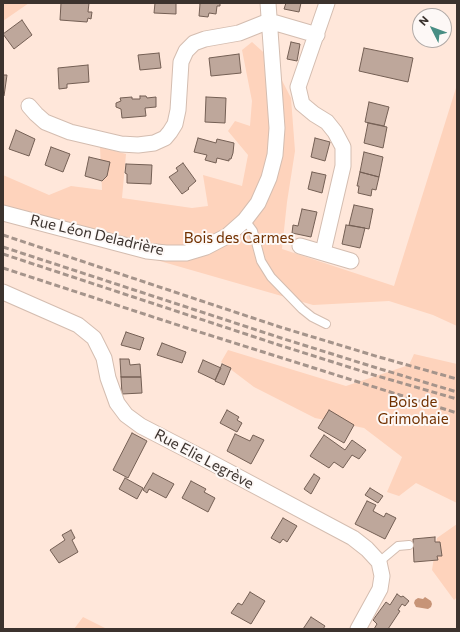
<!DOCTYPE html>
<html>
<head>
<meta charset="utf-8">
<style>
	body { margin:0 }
	#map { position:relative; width:460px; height:632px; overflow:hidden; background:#ffe7da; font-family:Commissioner,sans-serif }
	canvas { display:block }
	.frame { position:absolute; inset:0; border:4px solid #3c332e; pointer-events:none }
	.north { position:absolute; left:412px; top:8px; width:40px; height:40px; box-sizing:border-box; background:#fdf8f6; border:1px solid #b0a9a6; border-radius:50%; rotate:312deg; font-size:11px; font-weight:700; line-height:16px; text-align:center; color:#3c332e }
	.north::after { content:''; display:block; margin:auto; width:14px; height:18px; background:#488e84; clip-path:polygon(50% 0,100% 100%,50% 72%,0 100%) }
</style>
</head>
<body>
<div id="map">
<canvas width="460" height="632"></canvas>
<div class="frame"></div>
<div class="north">N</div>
</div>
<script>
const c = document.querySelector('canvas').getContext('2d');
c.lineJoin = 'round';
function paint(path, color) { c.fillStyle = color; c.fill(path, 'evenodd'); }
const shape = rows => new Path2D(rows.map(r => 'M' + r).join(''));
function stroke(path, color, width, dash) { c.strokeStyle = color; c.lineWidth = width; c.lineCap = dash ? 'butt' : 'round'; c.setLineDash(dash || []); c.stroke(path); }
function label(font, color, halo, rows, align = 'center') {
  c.font = font + ' Commissioner,sans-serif'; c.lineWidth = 4; c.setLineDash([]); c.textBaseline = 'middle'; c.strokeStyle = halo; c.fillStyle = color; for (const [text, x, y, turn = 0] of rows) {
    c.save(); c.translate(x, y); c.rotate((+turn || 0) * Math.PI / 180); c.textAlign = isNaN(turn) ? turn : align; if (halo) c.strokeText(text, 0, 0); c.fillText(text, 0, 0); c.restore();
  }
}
const green = shape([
	[3,3,29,3,3,21],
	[252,42,271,59,291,98,295,151,287,202,282,249,394,286,456,88,457,89,457,326,433,315,389,301,313,305,3,216,3,175,49,195,71,186,102,190,100,147,126,154,122,198,192,208,208,206,203,175,242,186,248,155,228,131,235,121,250,126,252,101,242,50],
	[228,350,346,386,409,365,414,354,457,364,457,503,416,483,399,496,387,492,402,457,364,428,315,418,254,387,221,362],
	[457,524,457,597,454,600,432,570,437,538],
	[83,617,107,629,74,629]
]);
const water = shape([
	[425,597,431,601,432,604,431,607,428,609,416,607,414,603,415,600,418,598,423,599]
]);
const building = shape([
	[61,3,89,3,88,12,92,12,91,19,88,18,87,22,60,20,61,3],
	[155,3,176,3,176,14,154,13,155,3],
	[198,3,220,3,220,6,217,6,216,14,209,13,208,17,199,16,200,4,198,3],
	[286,3,301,3,299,12,284,9,286,3],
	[22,20,32,35,14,49,3,34,22,20],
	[291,42,300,44,297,61,287,59,291,42],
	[364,48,413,58,408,82,359,71,364,48],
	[159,53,161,68,140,70,138,55,159,53],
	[239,54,241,73,211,76,209,58,239,54],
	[88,65,89,82,67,84,67,88,59,89,58,68,88,65],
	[3,75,7,75,4,96,3,96,3,75],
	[140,96,146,96,147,98,156,97,156,107,145,108,146,116,122,118,121,109,116,107,116,103,121,101,120,98,132,97,132,99,140,99,140,96],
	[206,97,226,98,225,123,205,122,206,97],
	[369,102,389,107,384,126,365,122,369,102],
	[368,123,387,127,383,148,364,143,368,123],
	[16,130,35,139,29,156,9,149,16,130],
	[198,138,216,143,217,139,234,143,233,153,231,159,229,159,229,161,217,158,216,163,205,160,207,155,194,152,198,138],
	[315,138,330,142,325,161,311,157,315,138],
	[51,147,70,154,63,172,45,165,51,147],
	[364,152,383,157,379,177,360,172,364,152],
	[89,157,110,162,107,176,102,181,85,176,89,157],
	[183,163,196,181,188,188,189,189,182,194,169,177,178,171,176,168,183,163],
	[126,164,152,165,151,184,127,183,127,174,125,173,126,164],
	[312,172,326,175,322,193,308,189,312,172],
	[360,172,379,177,376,190,372,189,371,196,358,193,359,186,357,186,360,172],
	[354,205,373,209,369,229,349,225,354,205],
	[302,209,317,212,311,237,292,233,293,225,298,226,302,209],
	[346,225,365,228,360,248,342,244,346,225],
	[126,332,144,338,140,350,121,345,126,332],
	[162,343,186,352,182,363,157,355,162,343],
	[120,359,129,359,130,365,140,364,141,377,121,377,120,359],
	[203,360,221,368,215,380,198,372,203,360],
	[222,364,231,368,224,385,215,381,222,364],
	[121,377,141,377,142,393,122,394,121,377],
	[227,410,239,417,237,420,242,423,237,432,220,423,227,410],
	[329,410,354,425,344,443,318,428,329,410],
	[132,433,147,441,128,478,113,470,132,433],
	[235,434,250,441,253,435,264,440,251,464,227,451,235,434],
	[324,435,345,450,352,440,366,450,359,459,352,455,343,468,334,462,329,468,310,456,324,435],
	[153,473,174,484,166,498,149,489,147,493,143,490,153,473],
	[314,474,320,478,311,494,304,489,314,474],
	[125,478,143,488,137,499,119,489,125,478],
	[191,481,206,489,204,492,215,498,208,512,182,498,191,481],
	[370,488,383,496,378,503,365,495,370,488],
	[367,501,376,505,373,511,384,517,386,513,396,518,385,539,355,524,367,501],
	[283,518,297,526,287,542,283,539,280,543,271,538,283,518],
	[71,530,75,538,72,540,78,552,59,563,50,550,65,540,62,535,71,530],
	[435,537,435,542,440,542,442,556,437,556,438,560,414,562,413,539,435,537],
	[250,592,265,601,251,624,231,613,238,603,242,605,250,592],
	[397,594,401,597,403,596,409,601,405,606,402,604,398,610,400,611,388,629,374,629,377,624,373,620,386,602,390,605,397,594],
	[311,617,325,626,323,629,303,629,311,617]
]);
const lane = shape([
	[245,220,253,231,261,261,271,277,302,309,312,317,326,324],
	[379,562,398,546,409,545]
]);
const street = shape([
	[29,106,36,114,45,122,70,132,121,144,138,145,154,143,165,138,170,132,175,124,178,110,181,62,186,51,194,43,205,39,239,33,269,21,317,35],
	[3,213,147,251,166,253,186,253,206,247,227,236,245,220,258,203,269,178,275,155,277,128,268,3],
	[300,246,351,261],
	[323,252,343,166,343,147,335,132,327,122,314,114,302,104,298,87,327,3],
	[3,292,78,325,94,338,104,358,108,378,117,403,126,415,141,426,199,456,353,538,367,549,379,562,382,576,380,589,358,629]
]);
const rail = shape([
	[3,235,280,327,379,357,457,379],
	[3,247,281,338,377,368,457,392],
	[3,254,279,345,374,375,457,399],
	[3,268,190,329,457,413]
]);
const streetNames = [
	["Rue Léon Deladrière",97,235,13],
	["Rue Elie Legrève",204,459,28]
];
const parkNames = [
	["Bois des Carmes",239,238],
	["Bois de",413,402],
	["Grimohaie",413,419]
];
paint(green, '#fed3bc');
paint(water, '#c79477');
paint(building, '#bea79b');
stroke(building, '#745f54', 1);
stroke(lane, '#d4bdb0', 10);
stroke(street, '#d4bdb0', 17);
stroke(lane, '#fff', 8);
stroke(street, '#fff', 15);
stroke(rail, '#a5948b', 3, [6, 3]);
label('15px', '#3c332e', '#fdf8f6', streetNames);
label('15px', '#713101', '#fdf8f6', parkNames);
</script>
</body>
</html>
